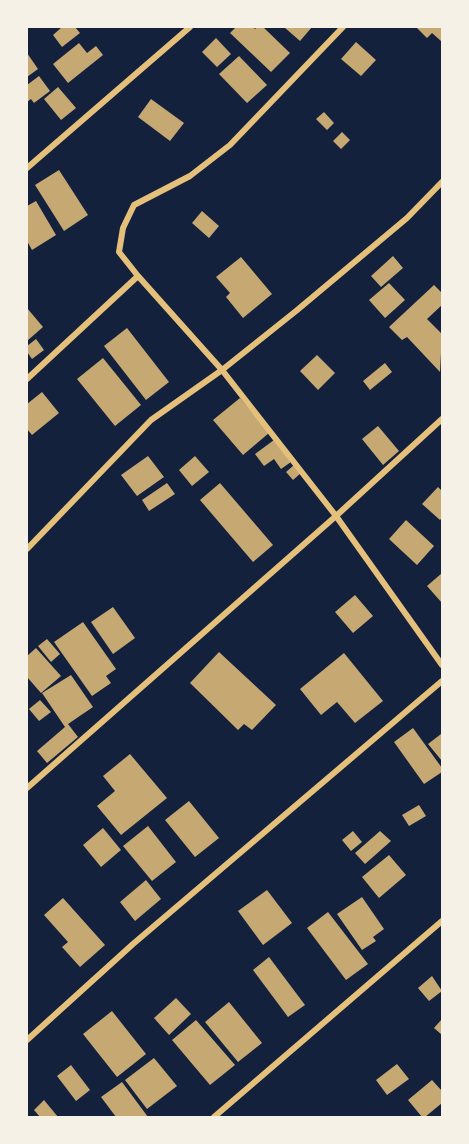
<!DOCTYPE html>
<html>
<head>
<meta charset="utf-8">
<style>
	body { margin:0 }
	#map { position:relative; width:469px; height:1144px; overflow:hidden; background:#14213d; font-family:"Asap Condensed",sans-serif }
	canvas { display:block }
	.frame { position:absolute; inset:0; border:28px solid #f6f1e7; pointer-events:none }
</style>
</head>
<body>
<div id="map">
<canvas width="469" height="1144"></canvas>
<div class="frame"></div>
</div>
<script>
const c = document.querySelector('canvas').getContext('2d');
c.lineJoin = 'round';
function paint(path, color) { c.fillStyle = color; c.fill(path, 'evenodd'); }
const shape = rows => new Path2D(rows.map(r => 'M' + r).join(''));
function stroke(path, color, width, dash) { c.strokeStyle = color; c.lineWidth = width; c.lineCap = dash ? 'butt' : 'round'; c.setLineDash(dash || []); c.stroke(path); }
const building = shape([
	[62,27,75,27,80,33,62,47,53,35],
	[236,27,253,27,255,29,257,27,263,27,290,53,271,72,230,33],
	[284,27,312,27,300,41],
	[416,27,442,27,442,40,441,41,432,33,427,38],
	[216,38,231,54,217,67,202,52],
	[356,42,376,60,361,76,341,59],
	[79,43,87,53,96,46,103,55,68,83,53,64],
	[27,53,38,69,27,77],
	[239,56,267,85,247,103,219,74],
	[39,76,50,91,34,103,31,99,27,102,27,85],
	[58,87,76,108,61,120,44,99],
	[151,99,184,123,170,141,138,117],
	[324,112,334,123,327,130,316,119],
	[342,132,350,140,341,149,333,141],
	[59,170,88,215,64,231,35,185],
	[36,201,56,235,32,250,27,241,27,206],
	[202,211,219,226,209,238,192,223],
	[393,256,403,268,381,287,371,276],
	[241,257,272,294,243,318,226,297,230,293,216,277],
	[389,283,405,300,385,318,369,300],
	[434,285,442,293,442,305,427,319,442,334,440,372,407,337,402,340,389,327],
	[27,308,43,327,27,341],
	[127,328,169,382,146,400,104,346],
	[36,339,44,350,32,359,27,352,27,346],
	[317,355,335,373,318,390,300,371],
	[103,358,141,405,115,426,77,379],
	[385,363,392,372,370,390,363,381],
	[42,392,59,413,32,435,27,429,27,404],
	[240,398,269,433,243,455,213,420],
	[378,426,399,451,383,465,362,439],
	[274,440,291,462,281,469,274,459,264,466,255,454],
	[148,456,164,477,137,496,121,475],
	[195,456,209,472,192,486,179,470],
	[294,465,301,473,293,480,286,472],
	[167,483,175,494,149,511,142,500],
	[220,483,273,545,253,562,200,500],
	[438,487,442,491,442,518,440,520,422,504],
	[406,520,434,546,417,565,389,539],
	[442,573,442,603,427,586],
	[355,595,373,616,353,633,335,612],
	[113,607,135,638,113,654,91,622],
	[83,622,116,669,106,676,111,683,92,696,54,642],
	[47,639,60,654,51,662,38,646],
	[36,648,61,676,41,693,27,677,27,656],
	[219,652,276,705,252,730,244,724,238,730,190,683],
	[344,653,383,701,355,723,337,702,321,715,300,689],
	[71,675,93,707,68,724,78,737,47,763,37,751,65,727,42,693],
	[40,700,51,712,39,721,29,709],
	[413,728,442,768,442,772,424,784,394,742],
	[441,734,442,736,442,761,428,744],
	[130,754,167,798,121,835,97,806,115,791,103,776],
	[189,801,219,838,195,857,165,820],
	[419,805,426,816,409,826,402,815],
	[148,826,176,862,152,881,123,846],
	[103,828,121,850,101,867,83,845],
	[353,831,362,842,351,851,342,840],
	[380,831,391,841,365,864,355,853],
	[389,855,406,875,379,898,362,877],
	[146,880,161,899,135,921,120,902],
	[267,890,292,923,263,945,238,911],
	[362,897,384,929,373,937,376,941,362,950,337,914],
	[63,898,105,945,80,967,62,947,68,942,44,915],
	[328,912,368,964,346,980,307,928],
	[269,957,305,1005,288,1017,253,970],
	[432,976,442,991,429,1001,418,988],
	[176,998,191,1014,169,1035,154,1018],
	[229,1002,262,1043,238,1062,205,1022],
	[112,1011,146,1054,117,1077,83,1034],
	[442,1019,442,1035,434,1028],
	[196,1020,235,1065,210,1085,172,1040],
	[154,1058,177,1086,147,1109,125,1080],
	[397,1064,409,1079,387,1095,376,1080],
	[71,1065,90,1090,76,1101,57,1076],
	[432,1080,442,1091,442,1103,425,1117,422,1117,408,1100],
	[122,1082,148,1117,116,1117,101,1097],
	[44,1100,58,1117,40,1117,34,1110]
]);
const minor = shape([
	[343,27,230,145,190,176,134,205,123,228,119,252,138,276,222,370,336,516,442,665],
	[27,168,190,27],
	[27,379,138,276],
	[27,549,151,420,222,370,296,311,407,218,442,182],
	[27,788,336,516,442,419],
	[27,1040,133,944,442,681],
	[214,1117,442,921]
]);
paint(building, '#c6a872');
stroke(minor, '#e5c07b', 6);
</script>
</body>
</html>
